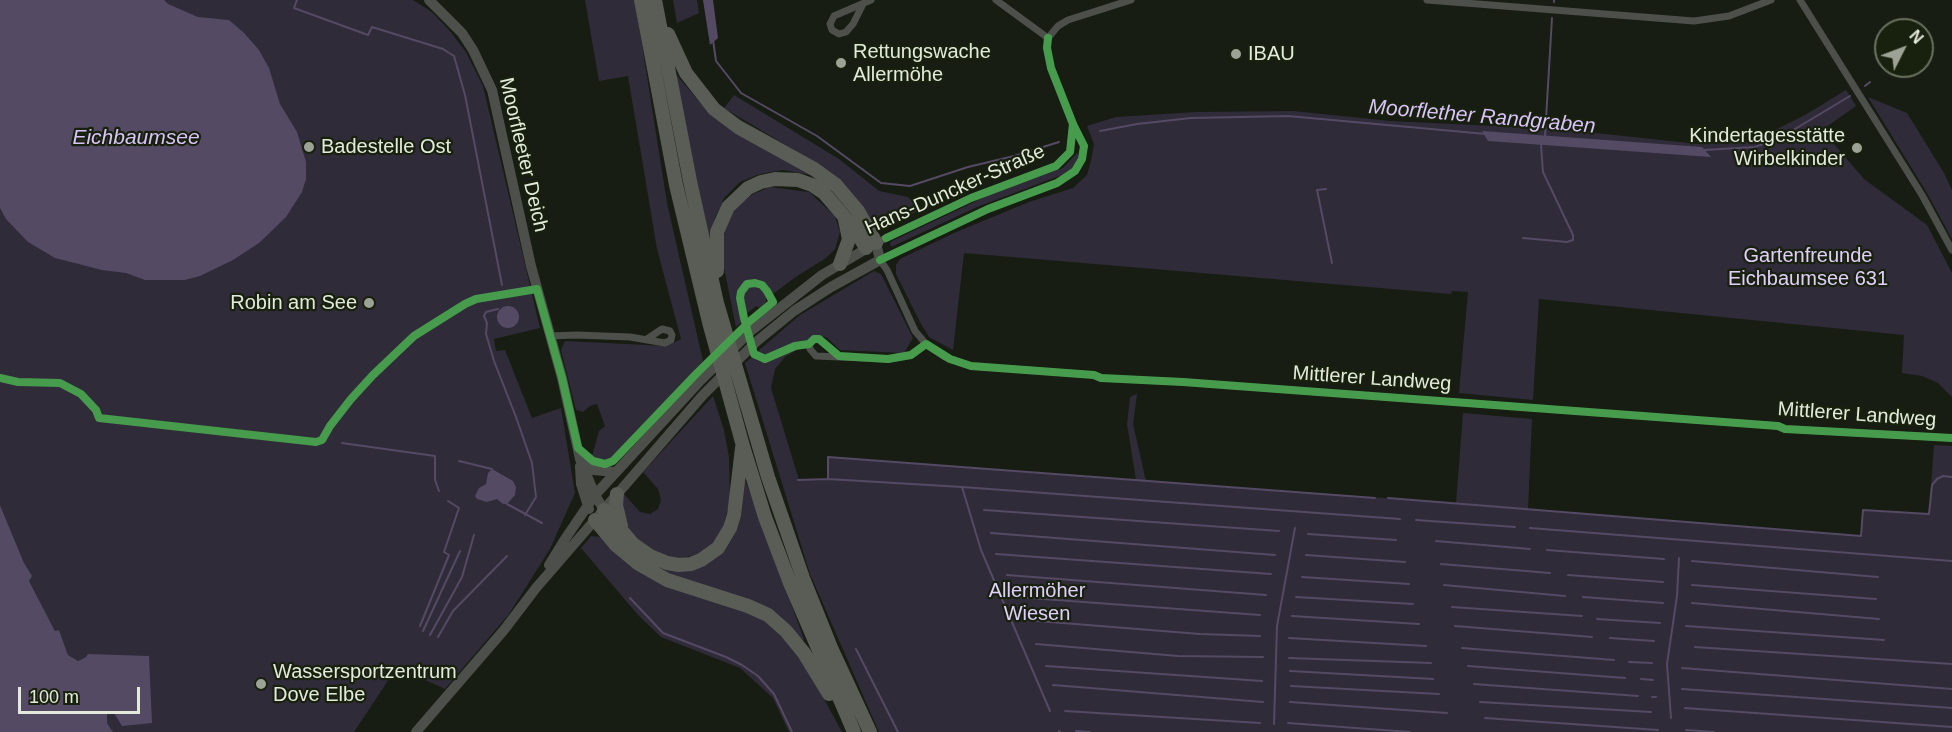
<!DOCTYPE html>
<html>
<head>
<meta charset="utf-8">
<style>
	body { margin:0 }
	#map { position:relative; width:1952px; height:732px; overflow:hidden; background:#171d12; font-family:Arial,sans-serif }
	canvas { display:block }
	.north { position:absolute; left:1874px; top:18px; width:60px; height:60px; box-sizing:border-box; background:#18210d; border:2px solid #697160; border-radius:50%; rotate:48deg; font-size:16px; font-weight:700; line-height:24px; text-align:center; color:#e3eadc }
	.north::after { content:''; display:block; margin:auto; width:21px; height:27px; background:#9ca295; clip-path:polygon(50% 0,100% 100%,50% 72%,0 100%) }
	.scale { position:absolute; left:18px; top:687px; width:122px; height:27px; box-sizing:border-box; border:3px solid #e3eadc; border-top:0; padding-left:8px; font-size:18px; line-height:21px; white-space:nowrap; color:#e3eadc; -webkit-text-stroke:4px #18210d; paint-order:stroke }
</style>
</head>
<body>
<div id="map">
<canvas width="1952" height="732"></canvas>
<div class="north">N</div>
<div class="scale">100 m</div>
</div>
<script>
const c = document.querySelector('canvas').getContext('2d');
c.lineJoin = 'round';
function paint(path, color) { c.fillStyle = color; c.fill(path, 'evenodd'); }
const shape = rows => new Path2D(rows.map(r => 'M' + r).join(''));
function stroke(path, color, width, dash) { c.strokeStyle = color; c.lineWidth = width; c.lineCap = dash ? 'butt' : 'round'; c.setLineDash(dash || []); c.stroke(path); }
function label(font, color, halo, rows, align = 'center') {
  c.font = font + ' Arial,sans-serif'; c.lineWidth = 4.5; c.setLineDash([]); c.textBaseline = 'middle'; c.strokeStyle = halo; c.fillStyle = color; for (const [text, x, y, turn = 0] of rows) {
    c.save(); c.translate(x, y); c.rotate((+turn || 0) * Math.PI / 180); c.textAlign = isNaN(turn) ? turn : align; if (halo) c.strokeText(text, 0, 0); c.fillText(text, 0, 0); c.restore();
  }
}
const green = shape([
	[0,0,413,0,432,12,449,30,466,52,483,86,540,328,494,339,496,351,505,350,532,418,561,408,575,493,550,549,509,614,445,689,397,667,354,732,113,732,107,723,107,715,110,712,152,723,86,657,78,661,68,655,59,630,55,631,29,581,31,576,24,563,0,505],
	[585,0,635,0,667,203,703,361,611,458,602,462,595,461,592,456,599,431,605,426,597,404,590,406,583,412,576,410,561,350,565,341,667,346,681,339,657,249,628,76,599,81],
	[673,0,697,0,699,13,677,23],
	[674,72,710,114,810,175,783,170,760,174,740,182,724,198,715,218,709,240],
	[1846,90,1856,106,1822,130,1864,179,1927,225,1952,273,1952,397,1938,383,1922,376,1902,373,1904,335,1539,299,1533,400,1459,393,1468,292,1452,291,1451,294,964,253,953,350,929,337,920,322,896,274,896,265,900,259,954,233,1029,202,1073,188,1087,175,1091,161,1094,144,1087,126,1116,117,1196,112,1293,111,1391,121,1559,129,1698,144,1751,142,1805,115],
	[734,95,839,159,879,191,908,197,920,210,887,226,873,224,847,188,819,165,724,108],
	[1868,97,1907,113,1944,173,1952,190,1952,239,1927,193],
	[1077,153,1079,156,1072,169,1062,175,977,207,891,247,890,242,991,194,1063,168],
	[770,187,809,192,835,216,840,232,835,249,826,258,797,276,773,294,769,287,761,281,752,279,745,282,738,289,736,297,742,322,736,327,721,253,726,224,738,205,753,194],
	[874,271,881,274,913,338,904,353,840,350,826,337,813,336,806,342,793,344,766,356,761,355,757,352,800,315],
	[755,286,762,289,766,296,766,302,760,308,756,306,746,314,742,297,744,291,748,287],
	[796,349,797,350,785,357,775,369,771,388,799,480,828,479,828,457,1136,480,1127,424,1130,397,1137,394,1133,424,1146,481,1456,503,1463,413,1532,419,1528,509,1861,536,1863,510,1929,514,1934,445,1952,446,1952,732,879,732,810,574,745,363,752,357,760,362,767,362],
	[713,396,724,430,729,457,730,499,722,533,713,547,697,555,676,559,654,552,633,535,620,516,624,494,640,512,650,514,658,509,661,500,658,489,643,472],
	[743,474,804,639,802,641,790,627,655,570,633,556,608,525,624,544,656,567,684,569,725,546],
	[591,536,602,537,622,557,757,614,796,648,842,732,789,732,773,698,740,668,661,637,638,615,581,548]
]);
const water = shape([
	[0,0,164,0,168,4,198,17,229,20,244,33,259,50,269,68,280,104,297,132,306,162,306,179,302,192,286,217,259,243,233,260,200,276,185,280,145,280,126,273,102,270,55,258,28,242,6,219,0,208],
	[703,0,713,0,718,38,710,45],
	[1482,131,1702,147,1711,157,1488,141],
	'497 317a11 11 0 1 1 22 0a11 11 0 1 1-22 0Z',
	[492,469,513,481,516,487,515,495,507,504,503,504,497,499,487,502,477,499,475,496,479,488,486,484,488,473],
	[0,505,24,563,32,576,29,581,55,631,59,630,68,655,78,661,86,657,88,654,149,656,152,723,122,726,114,713,111,712,107,715,107,723,113,732,0,732]
]);
const stream = shape([
	[297,0,294,8,368,35,372,27,443,49,454,56,465,95,502,285],
	[1554,2,1554,0],
	[713,40,716,61,741,93,817,136,881,183,910,186,968,167,1014,156,1059,142],
	[1865,86,1870,82],
	[1100,131,1137,124,1191,118,1288,116,1486,134],
	[1545,136,1552,18],
	[1704,150,1755,147,1780,138,1850,96],
	[1326,189,1317,190,1332,263],
	[1523,238,1567,242,1573,240,1573,235,1543,172,1541,145],
	[498,309,486,312,484,316,487,323,486,334,494,361,516,417,532,463,536,497,525,515],
	[342,443,435,456,435,480,439,491],
	[459,461,492,469],
	[828,479,962,487],
	[798,480,828,479,828,457,1375,498],
	[1388,498,1861,536,1863,510,1929,514,1932,485,1937,479,1943,476,1952,477],
	[507,504,542,523],
	[984,510,1279,531],
	[1416,520,1515,527],
	[1530,528,1952,561],
	[991,533,1275,555],
	[1308,534,1396,540],
	[1436,541,1530,549],
	[1547,550,1664,559],
	[996,554,1271,574],
	[1306,555,1405,562],
	[1692,561,1878,577],
	[1441,564,1550,573],
	[1007,575,1266,595],
	[1568,575,1663,582],
	[1302,577,1409,584],
	[1444,585,1565,596],
	[1692,585,1876,599],
	[1016,597,1260,615],
	[1296,597,1413,604],
	[1583,597,1663,603],
	[630,598,663,633,726,657,742,665,758,676,774,694,792,732],
	[1692,603,1879,619],
	[1452,607,1582,616],
	[1292,616,1419,624],
	[1597,619,1660,623],
	[1025,620,1200,634,1260,636],
	[420,626,449,555,444,552,459,508,448,501],
	[1455,626,1592,637],
	[1686,626,1884,640],
	[423,631,460,551],
	[430,635,462,577,474,535],
	[438,637,453,611,507,556],
	[1289,638,1426,646],
	[1610,638,1654,641],
	[1036,644,1178,656,1263,657],
	[1695,647,1952,664],
	[1462,648,1614,660],
	[856,649,898,732],
	[1289,658,1431,663],
	[1629,662,1652,663],
	[1046,666,1262,681],
	[1468,666,1625,678],
	[1682,668,1952,689],
	[1290,671,1433,679],
	[1641,679,1653,680],
	[1474,684,1638,696],
	[1053,685,1263,702],
	[1291,686,1439,694],
	[1682,689,1952,708],
	[1652,697,1656,697],
	[1290,702,1447,713],
	[1480,702,1651,712],
	[1685,708,1952,727],
	[1050,711,981,550,962,487,1400,519],
	[1065,711,1260,723],
	[1485,718,1658,730],
	[1671,718,1667,664,1677,596,1679,558],
	[1288,723,1410,732],
	[1274,724,1277,626,1295,528],
	[1686,730,1714,732],
	[1059,731,1060,732],
	[1076,731,1090,732]
]);
const street = shape([
	[996,0,1048,38],
	[1131,0,1068,20,1058,26,1048,38,1047,48,1051,68,1073,124,1084,146,1082,159,1075,171,1057,183,988,209,880,260,887,270,915,331,926,344,945,357,971,366,1094,375,1101,378,1183,382,1778,426,1785,429,1952,438],
	[1427,0,1694,21,1729,16,1771,0],
	[1800,0,1922,195,1952,250],
	[863,4,853,24,846,32,839,34,832,30,830,24,834,16,871,0],
	[876,243,971,198,1056,166,1070,152,1073,124],
	[550,336,576,335,630,337,665,343,671,340,672,335,670,331,662,329,647,339],
	[839,356,819,339,814,339,809,344,810,349,816,356,888,359,911,355,926,344]
]);
const secondary = shape([
	[429,0,462,33,473,50,492,90,531,266,562,378,580,459,595,495,604,510],
	[583,462,594,470,615,472],
	[580,466,581,484,589,509],
	[549,565,565,539,595,495,699,382,752,330,822,275,876,243,880,260],
	[416,732,504,630,536,588,703,395,756,342,794,311,831,287,880,260]
]);
const highway = shape([
	[641,0,676,185,710,326,743,446,765,517,790,583,854,732],
	[655,0,690,181,717,303,768,477,803,578,832,650,870,732],
	[668,34,686,73,714,109,738,127,814,169,836,185,858,211,876,243],
	[840,264,849,239,845,220],
	[717,271,717,232,728,207,748,188,761,182,775,179,798,180,812,185,824,193,854,228,866,248],
	[617,494,616,505,621,526],
	[604,510,633,544,650,556,667,563,679,565,691,564,701,560,718,548,730,528,734,515,742,448],
	[595,520,616,545,639,564,667,580,748,606,768,615,786,631,804,653,829,694]
]);
const cycleway = shape([
	[886,238,971,198,1056,166,1070,152,1073,124],
	[880,260,988,209,1057,183,1075,171,1082,159,1084,146,1073,124,1051,68,1047,48,1048,38],
	[0,378,18,382,60,383,81,394,96,410,99,418,316,442,322,440,330,426,351,399,373,375,414,336,465,304,476,299,537,289,562,378,578,448,593,461,605,464,613,461,697,373,750,321,773,302,767,291,762,285,755,283,747,284,741,292,740,298,744,318,754,354,765,359,795,346,809,344,814,339,819,339,839,356,888,359,911,355,926,344,950,359,971,366,1094,375,1101,378,1183,382,1778,426,1785,429,1952,438]
]);
const markers = [
	[1236,54,6,"#9ca295"],
	[841,63,6,"#9ca295"],
	[309,147,6,"#9ca295"],
	[1857,148,6,"#9ca295"],
	[369,303,6,"#9ca295"],
	[261,684,6,"#9ca295"]
];
const poiNames = [
	["Rettungswache",853,52],
	["Allermöhe",853,75],
	["IBAU",1248,54],
	["Kindertagesstätte",1845,136,"right"],
	["Wirbelkinder",1845,159,"right"],
	["Badestelle Ost",321,147],
	["Robin am See",357,303,"right"],
	["Wassersportzentrum",273,672],
	["Dove Elbe",273,695]
];
const streetNames = [
	["Moorfleeter Deich",523,155,77],
	["Hans-Duncker-Straße",955,190,-24],
	["Mittlerer Landweg",1372,379,4],
	["Mittlerer Landweg",1857,415,4]
];
const parkNames = [
	["Gartenfreunde",1808,256],
	["Eichbaumsee 631",1808,279],
	["Allermöher",1037,591],
	["Wiesen",1037,614]
];
const waterNames = [
	["Moorflether Randgraben",1482,117,5],
	["Eichbaumsee",136,138]
];
paint(green, '#302b39');
paint(water, '#544a64');
stroke(stream, '#544a64', 2);
stroke(street, '#4c4f4a', 7);
stroke(secondary, '#4d504a', 10);
stroke(highway, '#595d56', 14);
stroke(cycleway, '#469c4c', 8);
for (const [x, y, r, color] of markers) { const dot = new Path2D(); dot.arc(x, y, r, 0, 2 * Math.PI); c.fillStyle = color; c.fill(dot); stroke(dot, '#18210d', 2); }
label('20px', '#e3eadc', '#18210d', poiNames, 'left');
label('20px', '#e3eadc', '#18210d', streetNames);
label('20px', '#e0cffc', '#18210d', parkNames);
label('italic 21px', '#d9c3fb', '#18210d', waterNames);
</script>
</body>
</html>
